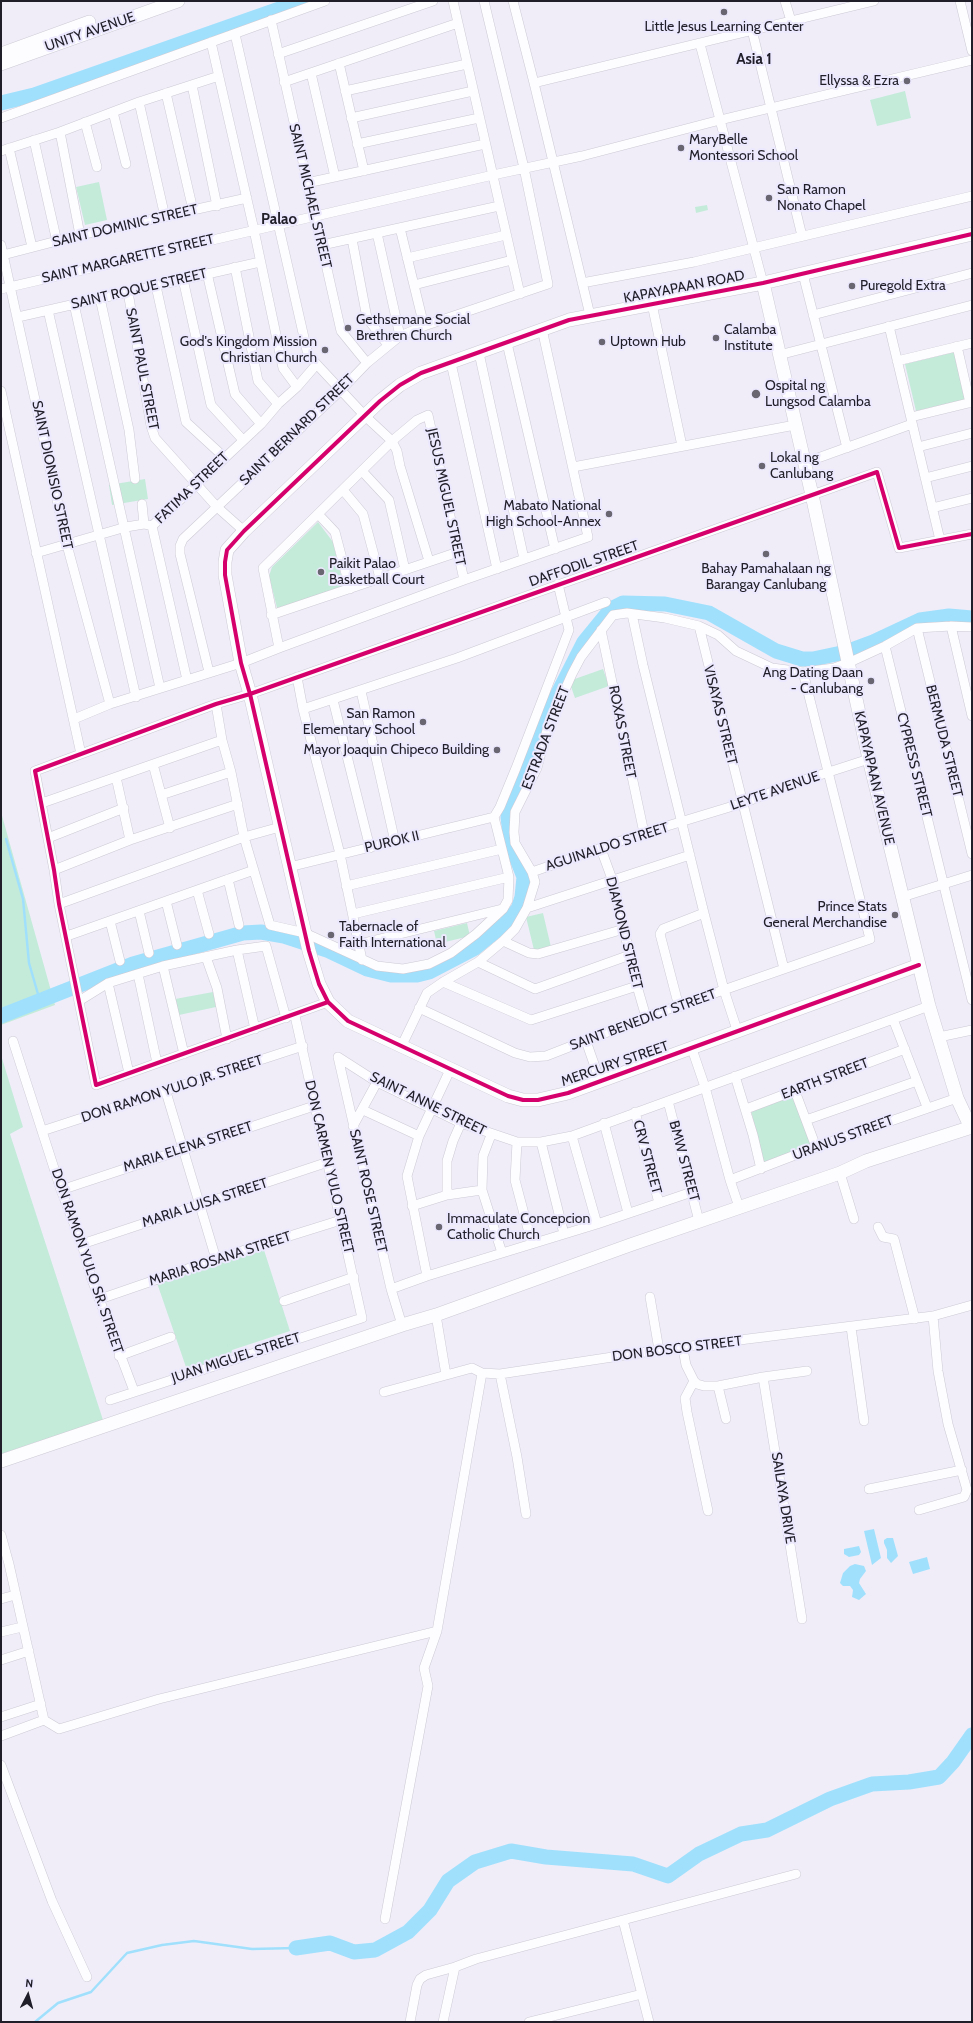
<!DOCTYPE html>
<html>
<head>
<meta charset="utf-8">
<style>
	body { margin:0 }
	#map { position:relative; width:973px; height:2023px; overflow:hidden; background:#f0edf9; font-family:Cabin,sans-serif }
	canvas { display:block }
	.frame { position:absolute; inset:0; border:2px solid #201e28; pointer-events:none }
	.north { position:absolute; left:8px; top:1975px; width:40px; height:40px; -webkit-text-stroke:3px #ece8fe; paint-order:stroke; rotate:6deg; font-size:11px; font-weight:700; line-height:16px; text-align:center; color:#201e28 }
	.north::after { content:''; display:block; margin:auto; width:14px; height:18px; background:#201e28; clip-path:polygon(50% 0,100% 100%,50% 72%,0 100%) }
</style>
</head>
<body>
<div id="map">
<canvas width="973" height="2023"></canvas>
<div class="frame"></div>
<div class="north">N</div>
</div>
<script>
const c = document.querySelector('canvas').getContext('2d');
c.lineJoin = 'round';
function paint(path, color) { c.fillStyle = color; c.fill(path, 'evenodd'); }
const shape = rows => new Path2D(rows.map(r => 'M' + r).join(''));
function stroke(path, color, width, dash) { c.strokeStyle = color; c.lineWidth = width; c.lineCap = dash ? 'butt' : 'round'; c.setLineDash(dash || []); c.stroke(path); }
function label(font, color, halo, rows, align = 'center') {
  c.font = font + ' Cabin,sans-serif'; c.lineWidth = 4; c.setLineDash([]); c.textBaseline = 'middle'; c.strokeStyle = halo; c.fillStyle = color; for (const [text, x, y, turn = 0] of rows) {
    c.save(); c.translate(x, y); c.rotate((+turn || 0) * Math.PI / 180); c.textAlign = isNaN(turn) ? turn : align; if (halo) c.strokeText(text, 0, 0); c.fillText(text, 0, 0); c.restore();
  }
}
const green = shape([
	[905,91,911,118,877,126,870,100],
	[99,182,107,220,85,225,76,187],
	[707,205,708,210,696,213,695,207],
	[955,352,967,399,916,411,905,364],
	[145,479,148,499,112,505,109,485],
	[318,522,333,542,344,588,277,608,269,576,272,567],
	[603,669,609,686,575,698,569,681],
	[1,812,55,1005,1,1025],
	[543,913,551,947,534,950,526,917],
	[467,923,470,936,437,944,434,931],
	[213,992,216,1007,179,1015,175,999],
	[1,1055,23,1127,10,1134,103,1420,1,1454],
	[796,1096,812,1146,763,1164,751,1110],
	[264,1250,290,1331,232,1350,231,1354,187,1370,157,1283]
]);
const forest = shape([
	[648,599,685,604,714,611,745,633,788,653,812,657,839,650,841,656,812,662,790,661,775,656,744,640,725,625,711,619,668,609,625,606,625,600]
]);
const water = shape([
	[874,1529,881,1558,872,1565,864,1531],
	[887,1538,893,1538,898,1556,891,1563,887,1558,887,1550,884,1543,884,1540],
	[859,1546,861,1552,859,1555,849,1557,844,1554,844,1549],
	[927,1557,930,1569,913,1574,909,1562],
	[855,1564,864,1566,866,1571,860,1579,859,1583,866,1594,859,1600,852,1597,853,1590,850,1586,843,1586,840,1583,843,1573,850,1566]
]);
const stream = shape([
	[6,839,23,899,29,963,40,1001],
	[35,2022,58,2003,91,1992,127,1953,162,1945,194,1941,252,1949,296,1948]
]);
const river = shape([
	[1,103,34,95,302,1],
	[1,1016,133,964,243,933,261,932,284,936,327,950,367,969,391,975,417,975,429,972,475,948,506,923,518,909,522,897,524,877,511,844,508,817,512,801,530,763,548,713,584,642,611,609,623,603,665,604,709,613,776,651,802,659,813,659,846,652,873,642,920,620,949,616,972,618],
	[296,1948,330,1943,354,1952,375,1950,408,1932,430,1910,448,1881,475,1862,511,1851,546,1857,633,1864,668,1876,699,1854,741,1834,767,1830,830,1799,872,1784,909,1782,939,1777,953,1762,972,1735]
]);
const street = shape([
	[453,1,520,294],
	[513,1,534,83,590,315],
	[785,1,791,21],
	[960,1,972,51],
	[271,20,341,331,367,363],
	[752,30,802,236],
	[235,34,308,355,365,416,392,441,397,451,400,466,429,561],
	[211,42,254,230,283,368,297,387],
	[700,44,763,283],
	[278,54,433,1],
	[339,63,364,171],
	[311,73,335,177],
	[284,82,458,23],
	[534,83,874,1],
	[192,85,217,206],
	[345,91,467,64],
	[166,93,193,210],
	[139,102,165,217],
	[113,112,126,164],
	[1,118,325,1],
	[351,118,473,91],
	[85,122,97,167],
	[60,132,80,235],
	[34,140,57,242],
	[357,144,479,118],
	[9,148,32,247],
	[1,151,60,132,139,102,219,76],
	[307,183,485,144],
	[400,228,424,326],
	[377,233,400,336],
	[352,239,367,318,388,345],
	[1,245,67,545,110,704],
	[322,245,499,206],
	[3,255,80,235,247,198],
	[407,258,506,235],
	[235,267,258,381,278,404],
	[207,273,235,394,261,424],
	[803,274,847,448],
	[183,279,211,405,243,440],
	[582,283,694,262,972,196],
	[414,285,512,260],
	[156,286,186,422,224,457],
	[1,289,493,175,582,156,720,120,972,60],
	[128,292,151,426,155,438,217,507,244,531],
	[100,298,129,430,135,479],
	[74,304,160,688],
	[652,304,682,446],
	[48,310,136,697],
	[813,315,972,273],
	[18,317,260,262],
	[889,326,940,540],
	[507,343,555,549],
	[957,346,970,403],
	[479,353,524,559],
	[779,355,972,305],
	[897,361,972,343],
	[451,363,497,569],
	[1,391,81,754],
	[911,417,972,402],
	[918,447,972,433],
	[804,463,912,424],
	[573,467,795,425],
	[362,471,389,500,405,570],
	[925,478,972,466],
	[343,490,363,514,380,578],
	[142,504,144,524],
	[932,508,972,498],
	[318,514,335,532,350,589],
	[152,526,261,424,278,404,297,387,316,365],
	[152,526,187,680],
	[36,553,126,527,144,524,152,526],
	[632,614,643,665,704,913,724,990,737,1030],
	[271,615,458,552],
	[699,626,784,969],
	[951,626,972,716],
	[917,628,972,854],
	[601,630,644,833],
	[885,646,972,1000],
	[279,648,263,568,392,441,417,420,428,415,464,580],
	[209,672,180,554,180,546,183,539,341,390,367,363,400,336,424,326,548,284,524,168,484,1],
	[297,677,303,709,340,854,362,960],
	[361,691,395,842],
	[333,700,370,848],
	[216,704,222,740,231,772,244,837,270,925,305,933,377,966,403,969,429,964,451,953,476,934,503,909,508,900,509,877,494,817,500,807,516,768,569,630,558,584],
	[303,709,457,658,606,602],
	[74,719,110,704,241,663,279,648,464,580,588,537,542,329],
	[153,764,170,828],
	[116,777,130,840],
	[161,795,231,772],
	[42,803,222,740],
	[48,838,124,808],
	[601,849,612,879,637,986,646,1017],
	[289,867,494,817],
	[54,870,130,840,238,804],
	[532,872,644,833,743,803,798,782,869,759],
	[228,879,239,925],
	[346,886,502,849],
	[197,890,209,934],
	[902,897,972,875],
	[166,901,177,945],
	[59,904,244,837,280,827],
	[527,908,690,855],
	[139,911,149,953],
	[353,914,509,877],
	[110,921,120,961],
	[67,936,254,870],
	[503,941,529,953,538,954,624,929],
	[359,944,502,909],
	[237,950,255,1029],
	[206,957,217,988,227,1039],
	[478,962,535,989,630,955],
	[163,966,184,1054],
	[138,974,157,1063],
	[443,982,531,1020,637,986],
	[108,983,129,1073],
	[79,1001,108,983,163,966,237,950,266,946,286,1018],
	[328,1002,96,1085,59,904,54,870,35,771,216,704,250,694,877,472,899,548,972,534],
	[679,1007,660,934,663,929,704,913],
	[419,1008,515,1053,530,1057,546,1056,646,1017,870,939,803,672],
	[893,1019,927,1107],
	[939,1037,972,1030],
	[13,1041,61,1190,82,1244,91,1277,134,1391],
	[586,1041,600,1081],
	[402,1045,427,993,443,982,478,962,503,941,515,929,527,908,535,882,532,872,515,843,514,832,515,812,537,768,547,730,572,674,581,657,613,615,627,613,665,618,699,626,718,635,736,651,772,668,803,672,834,668,848,663,885,646,917,628,951,626,972,627],
	[692,1049,705,1087,730,1180,739,1207],
	[338,1057,377,1082,461,1123,517,1142,541,1142,572,1136,929,1006],
	[338,1057,391,1289,402,1325],
	[735,1076,753,1135,761,1169],
	[795,1091,816,1147],
	[166,1092,216,1259],
	[668,1101,699,1221],
	[746,1109,905,1049],
	[363,1110,419,1136],
	[635,1112,659,1203],
	[806,1120,917,1081],
	[604,1123,628,1213],
	[353,1126,377,1082],
	[42,1131,303,1046],
	[491,1135,483,1156,482,1190,502,1253],
	[572,1136,597,1224],
	[517,1142,515,1180,532,1244],
	[541,1142,564,1234],
	[840,1173,854,1219],
	[730,1180,816,1147,957,1098],
	[61,1190,314,1106],
	[447,1195,447,1161,453,1141,461,1123],
	[412,1206,447,1195,482,1190],
	[878,1227,883,1237,894,1239,915,1319],
	[82,1244,328,1162],
	[427,1276,407,1176,419,1136,450,1070],
	[391,1289,427,1276,597,1224,692,1192],
	[650,1297,659,1350],
	[100,1299,216,1259,341,1220],
	[284,1301,354,1277],
	[436,1315,446,1375],
	[851,1327,864,1421],
	[683,1349,686,1365,694,1381,697,1384,704,1386,718,1386,763,1377,807,1371],
	[119,1356,171,1337],
	[500,1374,517,1457,526,1514],
	[763,1377,802,1619],
	[694,1381,685,1398,687,1412,708,1511],
	[718,1386,726,1419],
	[384,1392,472,1368,482,1373,500,1374,659,1350,933,1316,972,1305],
	[110,1400,362,1318,295,1016],
	[869,1489,962,1470],
	[919,1510,964,1497,967,1490,948,1424,938,1371,933,1316],
	[1,1535,9,1564,44,1720,59,1729,159,1699,437,1631],
	[1,1599,15,1595],
	[1,1632,22,1627],
	[1,1660,29,1651],
	[1,1717,41,1704],
	[1,1736,44,1720],
	[1,1765,52,1901,87,1977],
	[385,1919,428,1686,424,1668,437,1631,482,1373],
	[623,1920,649,2022],
	[410,2022,417,1985,420,1979,426,1975,455,1967],
	[443,2022,455,1967,476,1959,796,1874],
	[529,2022,642,1994]
]);
const secondary = shape([
	[1,54,89,22],
	[1,64,178,1],
	[763,283,812,495,869,759,929,1006,957,1098,971,1128],
	[919,965,568,1093,538,1100,523,1100,508,1096,348,1021,328,1002,319,984,309,951,250,694,241,663,225,575,225,562,227,550,244,531,380,401,400,385,421,373,569,320,763,283,972,234],
	[1,1461,402,1325,436,1315,630,1245,840,1173,866,1161,972,1127]
]);
const cycleway = shape([
	[919,965,568,1093,538,1100,523,1100,508,1096,348,1021,328,1002,319,984,309,951,250,694,241,663,225,575,225,562,227,550,244,531,380,401,400,385,421,373,569,320,763,283,972,234],
	[328,1002,96,1085,59,904,54,870,35,771,216,704,250,694,877,472,899,548,972,534]
]);
const markers = [
	[724,12,4,"#696671"],
	[907,81,4,"#696671"],
	[681,148,4,"#696671"],
	[769,198,4,"#696671"],
	[852,286,4,"#696671"],
	[348,328,4,"#696671"],
	[716,338,4,"#696671"],
	[602,342,4,"#696671"],
	[325,350,4,"#696671"],
	[756,394,5,"#696671"],
	[762,466,4,"#696671"],
	[609,514,4,"#696671"],
	[766,554,4,"#696671"],
	[321,572,4,"#696671"],
	[871,681,4,"#696671"],
	[423,722,4,"#696671"],
	[497,750,4,"#696671"],
	[895,915,4,"#696671"],
	[331,935,4,"#696671"],
	[439,1227,4,"#696671"]
];
const poiNames = [
	["Little Jesus Learning Center",724,27,"center"],
	["Ellyssa & Ezra",899,81,"right"],
	["MaryBelle",689,140],
	["Montessori School",689,156],
	["San Ramon",777,190],
	["Nonato Chapel",777,206],
	["Puregold Extra",860,286],
	["Gethsemane Social",356,320],
	["Brethren Church",356,336],
	["Calamba",724,330],
	["Institute",724,346],
	["God's Kingdom Mission",317,342,"right"],
	["Christian Church",317,358,"right"],
	["Uptown Hub",610,342],
	["Ospital ng",765,386],
	["Lungsod Calamba",765,402],
	["Lokal ng",770,458],
	["Canlubang",770,474],
	["Mabato National",601,506,"right"],
	["High School-Annex",601,522,"right"],
	["Paikit Palao",329,564],
	["Basketball Court",329,580],
	["Bahay Pamahalaan ng",766,569,"center"],
	["Barangay Canlubang",766,585,"center"],
	["Ang Dating Daan",863,673,"right"],
	["- Canlubang",863,689,"right"],
	["San Ramon",415,714,"right"],
	["Elementary School",415,730,"right"],
	["Mayor Joaquin Chipeco Building",489,750,"right"],
	["Prince Stats",887,907,"right"],
	["General Merchandise",887,923,"right"],
	["Tabernacle of",339,927],
	["Faith International",339,943],
	["Immaculate Concepcion",447,1219],
	["Catholic Church",447,1235]
];
const streetNames = [
	["UNITY AVENUE",90,32,-19],
	["SAINT MICHAEL STREET",310,196,77],
	["SAINT DOMINIC STREET",125,226,-13],
	["SAINT MARGARETTE STREET",128,259,-13],
	["KAPAYAPAAN ROAD",684,287,-11],
	["SAINT ROQUE STREET",139,289,-13],
	["SAINT PAUL STREET",142,369,79],
	["SAINT BERNARD STREET",297,430,-44],
	["SAINT DIONISIO STREET",52,475,78],
	["FATIMA STREET",192,488,-44],
	["JESUS MIGUEL STREET",446,497,78],
	["DAFFODIL STREET",584,564,-19],
	["VISAYAS STREET",720,715,76],
	["ROXAS STREET",622,732,79],
	["ESTRADA STREET",546,738,-69],
	["BERMUDA STREET",944,741,76],
	["CYPRESS STREET",914,765,76],
	["KAPAYAPAAN AVENUE",874,778,77],
	["LEYTE AVENUE",775,791,-19],
	["PUROK II",392,842,-13],
	["AGUINALDO STREET",607,847,-18],
	["DIAMOND STREET",624,933,76],
	["SAINT BENEDICT STREET",643,1020,-20],
	["MERCURY STREET",615,1064,-19],
	["EARTH STREET",825,1079,-21],
	["DON RAMON YULO JR. STREET",172,1089,-18],
	["SAINT ANNE STREET",428,1104,26],
	["URANUS STREET",843,1138,-20],
	["MARIA ELENA STREET",188,1147,-18],
	["CRV STREET",647,1157,75],
	["BMW STREET",684,1161,75],
	["DON CARMEN YULO STREET",329,1167,77],
	["SAINT ROSE STREET",368,1191,77],
	["MARIA LUISA STREET",205,1203,-18],
	["MARIA ROSANA STREET",220,1259,-18],
	["DON RAMON YULO SR. STREET",87,1261,71],
	["DON BOSCO STREET",677,1349,-7],
	["JUAN MIGUEL STREET",236,1358,-18],
	["SAILAYA DRIVE",783,1498,81]
];
const neighbourhoodNames = [
	["Asia 1",754,60],
	["Palao",279,220]
];
paint(green, '#c4ebda');
paint(forest, '#9fd6bf');
paint(water, '#a1e0fc');
stroke(stream, '#a1e0fc', 2.5);
stroke(river, '#a1e0fc', 15);
stroke(street, '#cccad4', 10);
stroke(secondary, '#cccad4', 14);
stroke(street, '#fdfcfe', 9);
stroke(secondary, '#fdfcfe', 13);
stroke(cycleway, '#d6006c', 4);
for (const [x, y, r, color] of markers) { const dot = new Path2D(); dot.arc(x, y, r, 0, 2 * Math.PI); c.fillStyle = color; c.fill(dot); stroke(dot, '#ece8fe', 1.5); }
label('14px', '#201e28', '#ece8fe', poiNames, 'left');
label('14px', '#201e28', '#ece8fe', streetNames);
label('bold 15px', '#201e28', '#ece8fe', neighbourhoodNames);
</script>
</body>
</html>
